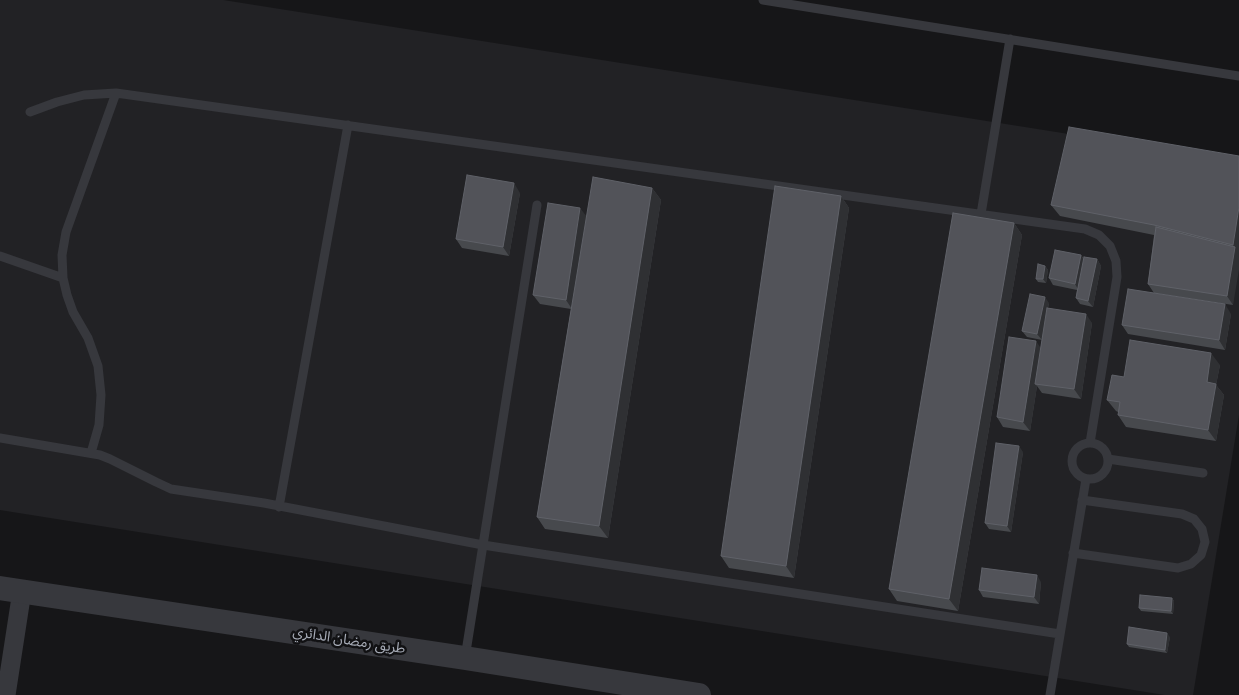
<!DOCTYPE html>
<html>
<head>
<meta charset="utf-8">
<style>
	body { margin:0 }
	canvas { display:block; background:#161618 }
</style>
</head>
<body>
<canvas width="1239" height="695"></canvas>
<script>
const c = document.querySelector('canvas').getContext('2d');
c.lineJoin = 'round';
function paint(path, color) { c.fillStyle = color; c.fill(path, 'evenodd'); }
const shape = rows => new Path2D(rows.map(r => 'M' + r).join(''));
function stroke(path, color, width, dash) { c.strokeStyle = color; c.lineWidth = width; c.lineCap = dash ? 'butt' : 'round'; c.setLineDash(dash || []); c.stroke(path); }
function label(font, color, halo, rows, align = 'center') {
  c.font = font + ' Roboto,"Noto Sans Arabic",sans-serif'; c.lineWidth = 5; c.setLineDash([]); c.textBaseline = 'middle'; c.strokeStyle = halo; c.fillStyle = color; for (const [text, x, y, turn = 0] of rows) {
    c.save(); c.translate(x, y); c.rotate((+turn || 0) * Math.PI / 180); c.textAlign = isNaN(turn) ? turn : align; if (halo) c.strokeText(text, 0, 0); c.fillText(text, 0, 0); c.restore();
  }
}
const built = shape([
	[0,0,223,0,1239,161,1239,415,1193,695,1165,695,0,510]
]);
const service = shape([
	[763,0,1239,76],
	[30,112,57,102,84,95,116,93,1085,229,1099,235,1110,246,1116,261,1117,277,1090,443],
	[981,214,1010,39],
	[0,256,63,278],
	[0,438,100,455,110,459,156,482,171,489,264,503,483,545,1060,634],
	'1072 461a18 18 0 1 1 36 0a18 18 0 1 1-36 0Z',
	[91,453,99,425,101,395,98,366,88,338,73,312,67,295,63,278,62,255,66,232,116,93],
	[1108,459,1203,473],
	[279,507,348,125],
	[1073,553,1178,568,1191,564,1201,555,1205,542,1202,529,1194,519,1182,514,1082,500],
	[465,658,537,205],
	[1050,695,1086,479]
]);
const minor = shape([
	[6,695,22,591]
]);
const tertiary = shape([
	[0,588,465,658,699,695]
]);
const wall = shape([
	[1239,156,1233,305,1154,293,1148,284,1154,235,1060,216,1051,205],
	[652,188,661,200,608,538,545,529,537,517,571,309,540,304,533,295,586,216],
	[520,193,509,256,462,248,456,239],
	[841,196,849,208,794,578,729,568,721,556],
	[1014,223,1022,235,958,611,897,601,889,589],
	[1081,255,1084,259,1097,259,1101,266,1093,307,1080,304,1076,298,1077,290,1053,285,1049,278],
	[1045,266,1048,270,1046,283,1038,282,1036,279],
	[1049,303,1048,308,1092,323,1081,399,1042,393,1037,386,1030,431,1003,427,997,417,1041,348,1042,340,1027,337,1022,331],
	[1231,314,1225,350,1128,334,1122,325],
	[1220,365,1216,385,1224,395,1216,441,1126,427,1118,415,1118,412,1116,411,1107,400,1124,377],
	[1023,452,1011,532,989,529,985,523],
	[1041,582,1039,604,983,597,979,590],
	[1172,598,1174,601,1173,614,1141,611,1139,608],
	[1170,637,1167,653,1129,647,1127,644]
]);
const shadedWall = shape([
	[514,183,520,193,509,256,503,247],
	[652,188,661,200,608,538,599,526],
	[841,196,849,208,794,578,786,566],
	[1239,207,1239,270,1233,305,1227,296,1235,247,1233,245],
	[580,208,587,217,572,309,566,300],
	[1014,223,1022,235,958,611,949,599],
	[1081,255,1085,262,1079,291,1075,284],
	[1097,259,1101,266,1093,307,1088,301],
	[1045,266,1048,270,1046,283,1043,279],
	[1045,297,1049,303,1042,340,1037,334],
	[1225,304,1231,314,1225,350,1219,340],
	[1086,314,1092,323,1081,399,1074,389],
	[1036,341,1042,350,1035,384,1037,386,1030,431,1023,422],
	[1211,353,1220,365,1216,385,1224,395,1216,441,1208,430,1207,382],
	[1019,446,1023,452,1011,532,1007,526],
	[1037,575,1041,582,1039,604,1034,597],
	[1172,598,1174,601,1173,614,1171,611],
	[1167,633,1170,637,1167,653,1165,650]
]);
const building = shape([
	[1069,127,1239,156,1239,207,1233,245,1154,225,1051,205,1069,127],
	[467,175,514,183,503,247,456,239,467,175],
	[593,177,652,188,599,526,537,517,593,177],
	[775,186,841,196,786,566,721,556,775,186],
	[548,203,580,208,566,300,533,295,548,203],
	[953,213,1014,223,949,599,889,589,953,213],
	[1156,227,1235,247,1227,296,1148,284,1156,227],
	[1055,250,1081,255,1075,284,1049,278,1055,250],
	[1084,257,1097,259,1088,301,1076,298,1084,257],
	[1038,264,1045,266,1043,279,1036,279,1038,264],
	[1128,289,1225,304,1219,340,1122,325,1128,289],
	[1030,294,1045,297,1037,334,1022,331,1030,294],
	[1047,308,1086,314,1074,389,1035,384,1047,308],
	[1009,337,1036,341,1023,422,997,417,1009,337],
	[1130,340,1211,353,1207,382,1216,384,1208,430,1118,415,1120,402,1107,400,1112,375,1124,377,1130,340],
	[996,443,1019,446,1007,526,985,523,996,443],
	[982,568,1037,575,1034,597,979,590,982,568],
	[1140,595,1172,598,1171,611,1139,608,1140,595],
	[1129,627,1167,633,1165,650,1127,644,1129,627]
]);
const streetNames = [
	["طريق رمضان الدائري",349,641,9]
];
paint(built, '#222225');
stroke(service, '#37383d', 9);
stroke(minor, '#37383d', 19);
stroke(tertiary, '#37383d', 24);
paint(wall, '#47494d');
paint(shadedWall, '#2f3033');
paint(building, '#525359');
stroke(building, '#5f6168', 1);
label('14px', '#a8adb8', '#111113', streetNames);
</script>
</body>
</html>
